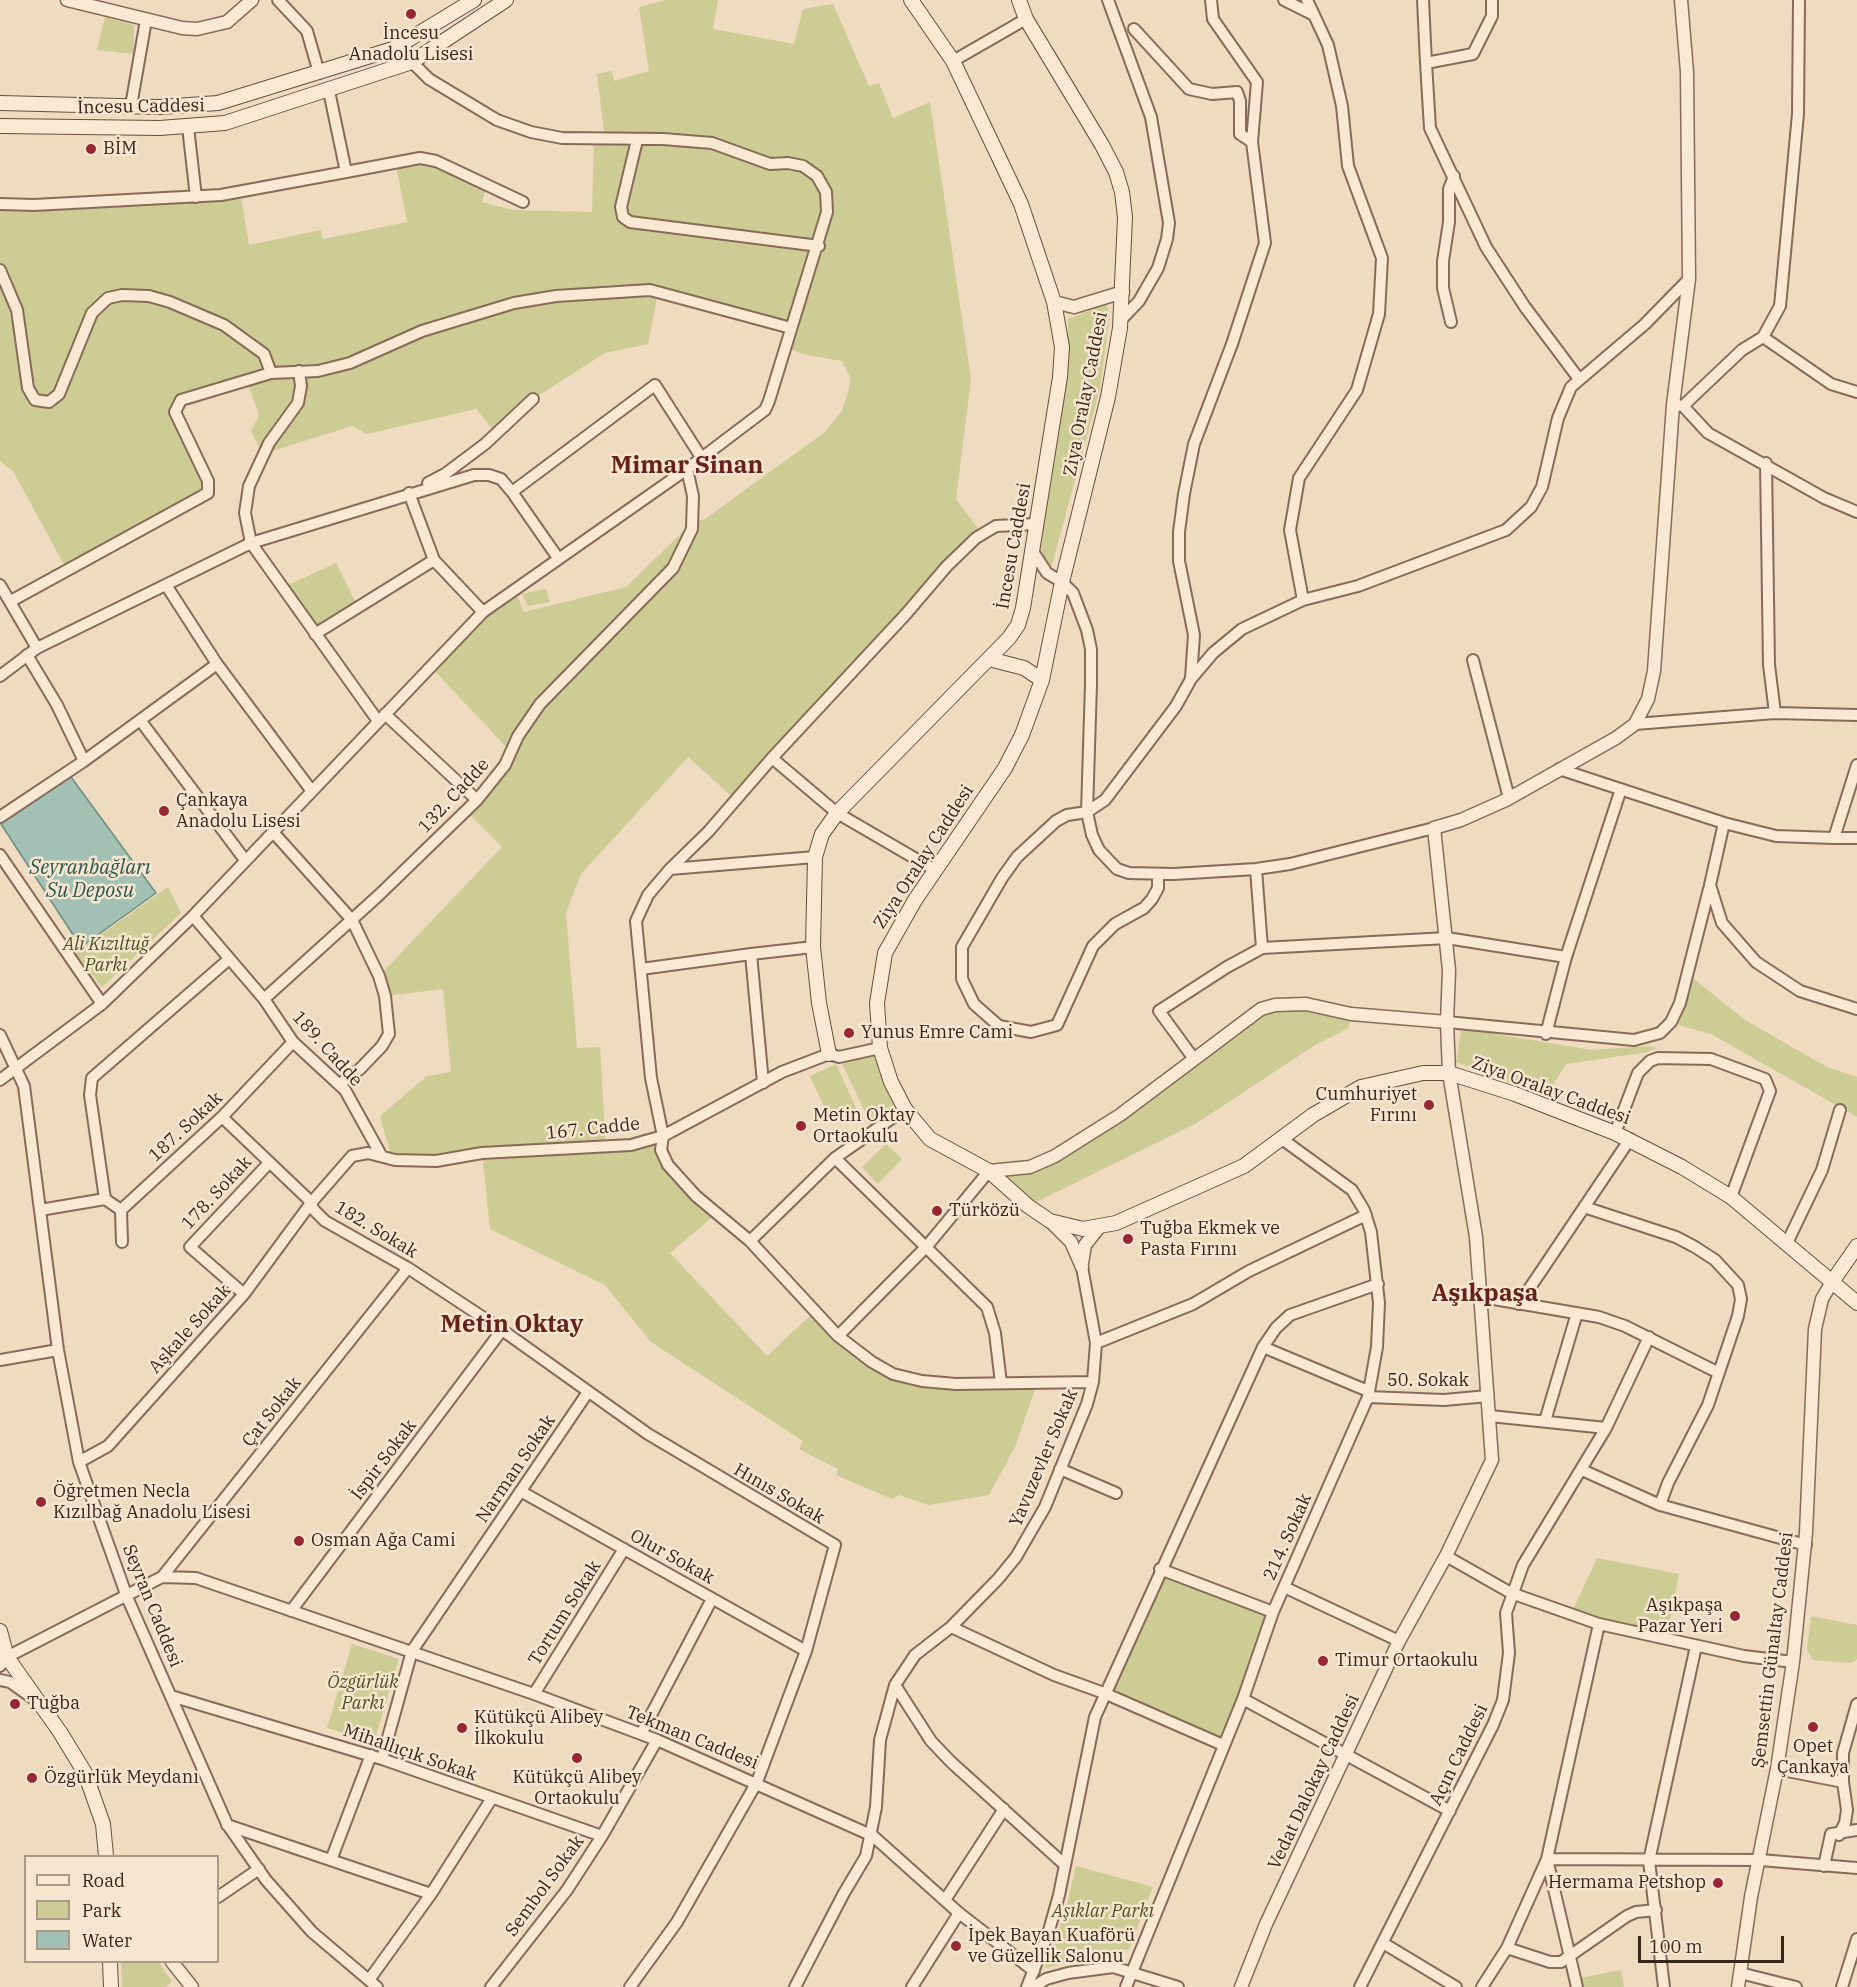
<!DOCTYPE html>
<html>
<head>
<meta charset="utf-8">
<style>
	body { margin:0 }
	#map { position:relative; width:1857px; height:1987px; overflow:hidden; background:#eedbc0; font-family:"IBM Plex Serif",serif }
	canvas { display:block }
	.legend { position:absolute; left:24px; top:1855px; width:195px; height:108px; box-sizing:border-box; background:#f6e6cf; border:2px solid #aa9987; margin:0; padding:8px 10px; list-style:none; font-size:18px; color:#37261c }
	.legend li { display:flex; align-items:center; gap:12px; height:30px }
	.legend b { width:30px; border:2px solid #aa9987 }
	.scale { position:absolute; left:1638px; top:1936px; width:146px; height:27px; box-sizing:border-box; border:3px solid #37261c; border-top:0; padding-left:8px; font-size:18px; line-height:21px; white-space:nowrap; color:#37261c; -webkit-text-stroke:4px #f6e6cf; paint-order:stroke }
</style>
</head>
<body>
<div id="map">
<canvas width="1857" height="1987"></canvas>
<ul class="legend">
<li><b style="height:8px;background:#f9e9d3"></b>Road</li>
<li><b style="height:16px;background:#cccc94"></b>Park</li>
<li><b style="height:16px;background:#a3c0b4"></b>Water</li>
</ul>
<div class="scale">100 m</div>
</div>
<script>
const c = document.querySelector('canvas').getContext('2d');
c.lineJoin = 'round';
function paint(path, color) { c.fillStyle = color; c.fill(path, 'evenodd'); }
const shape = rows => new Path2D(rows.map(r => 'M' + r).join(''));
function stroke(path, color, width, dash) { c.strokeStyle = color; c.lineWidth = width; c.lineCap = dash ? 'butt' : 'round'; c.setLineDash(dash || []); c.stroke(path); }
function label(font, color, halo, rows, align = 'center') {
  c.font = font + ' "IBM Plex Serif",serif'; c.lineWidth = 5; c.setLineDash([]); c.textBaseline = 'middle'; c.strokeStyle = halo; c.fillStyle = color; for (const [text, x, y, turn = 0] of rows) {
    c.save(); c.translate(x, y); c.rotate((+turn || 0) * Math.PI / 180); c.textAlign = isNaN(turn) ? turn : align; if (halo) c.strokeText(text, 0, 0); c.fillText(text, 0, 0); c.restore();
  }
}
const green = shape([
	[666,0,718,0,713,29,794,44,803,9,833,4,869,86,879,83,893,118,930,102,971,379,956,499,982,534,736,800,688,757,581,874,566,913,577,1048,600,1047,606,1148,663,1136,661,1150,716,1214,670,1253,767,1356,815,1311,872,1362,922,1381,1037,1383,1016,1445,989,1495,928,1505,900,1495,892,1499,836,1475,838,1469,799,1449,803,1441,651,1342,605,1285,490,1229,482,1153,436,1161,390,1152,380,1116,427,1076,451,1072,443,989,385,996,379,976,502,847,466,811,511,752,429,665,514,588,524,612,626,587,693,522,705,519,825,432,842,411,849,388,850,377,842,361,802,354,786,347,791,328,658,292,648,344,605,353,533,399,496,433,476,409,367,434,352,426,263,454,251,431,259,415,247,381,181,400,175,408,210,489,67,570,13,471,0,461,0,204,240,191,249,245,321,230,323,239,407,222,396,166,433,156,489,179,482,202,513,210,592,212,594,140,605,139,597,74,612,71,614,81,649,71,639,7],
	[105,17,134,25,134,54,97,50],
	[1106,304,1110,313,1100,388,1052,565,1047,565,1038,540,1062,411,1068,360,1068,319],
	[336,563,355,601,318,627,288,585],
	[546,589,550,602,528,606,522,594],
	[168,887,181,913,102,987,75,953],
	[1690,976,1745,1020,1827,1067,1857,1077,1857,1117,1711,1034,1678,1025],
	[1275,1005,1351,1014,1349,1028,1315,1045,1197,1123,1028,1206,989,1171,1055,1156],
	[1466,1029,1591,1050,1649,1046,1657,1048,1648,1052,1566,1064,1546,1096,1456,1062,1461,1032],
	[880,1048,905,1109,873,1129,839,1057],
	[836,1064,857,1110,831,1122,810,1076],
	[886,1144,902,1159,878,1184,862,1167],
	[1597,1558,1679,1574,1666,1640,1571,1614],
	[1160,1569,1273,1612,1223,1745,1104,1693],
	[1811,1616,1857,1625,1857,1659,1851,1663,1813,1660,1807,1650],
	[352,1644,399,1659,374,1742,327,1728],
	[1076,1866,1153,1887,1129,1949,1045,1968,1065,1913],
	[121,1962,159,1962,172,1982,165,1987,122,1987],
	[1621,1970,1624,1987,1577,1987,1575,1979]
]);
const water = shape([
	[71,777,156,893,81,947,1,824,71,777]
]);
const minor = shape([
	[278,0,307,31,319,73],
	[1108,0,1151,117,1169,223,1167,239,1158,268,1139,301,1121,320],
	[1284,0,1314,15],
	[1423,0,1426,63],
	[1492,0,1492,16,1473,54,1426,63,1430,128,1486,247,1525,307,1579,379],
	[1134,29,1189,89,1212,94,1237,92,1240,101,1240,134,1252,142],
	[953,61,1026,19],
	[131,106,146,20],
	[188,127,196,197],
	[637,140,621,207,623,217,630,222,819,246],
	[346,172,420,158,436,161,523,202],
	[0,204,34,205,221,195,346,172,329,91],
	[0,270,17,310,28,388,35,400,49,402,59,394,92,313,108,298,122,295,149,296,170,302,224,325,264,354,271,373],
	[1451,322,1443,288,1443,261,1449,222,1449,189,1454,176],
	[1763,337,1831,384,1857,392],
	[299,371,301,386,298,403,269,443,249,486,245,513,251,543,378,721],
	[1673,405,1683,406,1742,350,1763,337,1780,306,1798,114,1799,0],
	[1683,406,1708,433,1824,498,1857,512],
	[1766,463,1769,665,1775,713],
	[428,483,445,474,485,444,533,399],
	[512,492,655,385,701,457],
	[409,493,434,560,483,612],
	[1032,550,1047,573,1062,582,1073,593,1087,630,1091,649,1091,684,1087,812,1092,835,1099,850,1117,869,1129,873,1174,874,1256,869,1290,864,1434,828],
	[0,585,37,648],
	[166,585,217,664,311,790],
	[1303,600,1290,530,1299,478,1357,390,1379,314,1382,258,1348,166,1342,106,1328,45,1307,0],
	[11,601,208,493,208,481,175,412,181,400,271,373,318,371,350,363,422,331,514,303,556,296,650,290,791,328],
	[315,634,434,560],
	[1473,660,1509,798],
	[0,676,37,648,251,543,474,475,489,475,501,479,512,492,558,558],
	[1191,678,1194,635,1179,561,1179,532,1184,494,1194,444,1232,344,1265,243,1252,142,1257,82,1213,19,1211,0],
	[385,714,477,800],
	[140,720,245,860],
	[1635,724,1775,713,1857,715],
	[772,758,837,813,935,870],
	[84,761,217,664],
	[1857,765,1834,838,1857,838],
	[1559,769,1724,823,1710,885,1722,923,1756,962,1800,991,1857,1009],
	[0,817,84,761,57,705,27,655],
	[1724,823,1776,836,1834,838],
	[273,832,352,920,379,976,385,996,389,1034,382,1046,360,1069,340,1084],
	[0,855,102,1004],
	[670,869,815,857],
	[1256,869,1262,948],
	[1158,874,1158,888,1152,899,1144,908,1115,924,1093,946,1057,1025,1031,1032,999,1026,974,1004,962,979,962,947,1002,878,1017,857,1056,821,1067,815,1087,812,1105,800,1176,706,1191,679,1213,653,1242,629,1303,600,1358,586,1506,530,1531,507,1542,487,1558,418,1571,387,1645,324,1689,279],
	[193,916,264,999,293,1042,345,1090,381,1155],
	[641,969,751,954],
	[264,999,379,895,477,800,505,765,518,736,540,704,673,568,692,529,693,496,687,469],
	[1447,1022,1634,1040,1660,1033,1671,1022,1680,1003,1709,889],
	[1546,1034,1566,957,1621,789],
	[0,1035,24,1086,58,1350,79,1462,127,1597,227,1824,266,1880,312,1932,377,1987],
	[1194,1059,1159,1011,1227,967,1262,948,1447,938,1566,957],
	[0,1080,102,1004,193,916,483,612,687,469,765,410,769,401,827,212,826,192,817,176,803,166,788,163,770,164,712,143,663,139,562,138,531,132,497,120,429,79,412,62,404,44],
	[763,1083,751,954,813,947],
	[905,1109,835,1158,750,1241,838,1336,872,1362,893,1374,922,1381,956,1384,1093,1382],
	[222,1117,308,1199,314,1210,325,1221,408,1268,502,1330,648,1434,835,1545,806,1651,757,1782,677,1922,630,1987],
	[1615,1133,1638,1073,1650,1061,1658,1058,1711,1059,1765,1079,1770,1091,1731,1197],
	[835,1158,987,1307,995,1333,1001,1383],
	[1584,1207,1676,1237,1695,1247,1715,1260,1738,1285,1741,1299,1738,1316,1708,1405,1668,1483,1660,1505],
	[40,1210,105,1199],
	[121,1210,105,1199,90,1095,92,1078,228,960],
	[750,1241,696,1196,668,1165,661,1150,663,1136,651,1078,636,921,648,895,670,869,708,832,772,758,906,614,947,566,976,538,996,526,1037,524],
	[122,1242,121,1210,222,1117,293,1042],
	[1787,1243,1822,1170,1840,1110],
	[244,1294,190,1247,269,1163],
	[1482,1297,1599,1317,1625,1326,1719,1373],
	[1519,1304,1630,1139],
	[838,1336,927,1246,989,1171],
	[1096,1343,1193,1304,1249,1271,1366,1215],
	[1263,1347,1368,1391],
	[0,1360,58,1350],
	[1368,1397,1444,1400,1488,1396],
	[1490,1416,1606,1428],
	[1545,1421,1577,1313],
	[79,1462,108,1446,244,1294,311,1203,352,1156,368,1153,395,1160,436,1161,482,1153,631,1145,663,1136,782,1072,829,1054,839,1057,880,1048],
	[1060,1469,1116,1493],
	[1582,1470,1660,1505,1806,1545],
	[522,1492,806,1651],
	[1446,1556,1511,1593,1599,1624,1744,1656,1793,1662],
	[1160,1569,1273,1612],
	[162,1577,408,1268],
	[1284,1587,1399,1641],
	[291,1611,502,1330],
	[951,1627,1054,1675,1104,1693,1223,1745],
	[0,1666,7,1657,162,1577,196,1578,534,1694,657,1740,873,1836,959,1913,1034,1971],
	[0,1680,10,1682,34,1699],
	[895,1685,931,1741,951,1762,1065,1865],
	[534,1694,624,1549],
	[171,1696,382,1759,602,1836],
	[1243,1699,1450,1811],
	[641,1734,712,1599],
	[382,1759,412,1651,588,1392],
	[1777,1769,1843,1782],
	[227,1825,431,1894],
	[1839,1835,1845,1823,1847,1810,1843,1782,1843,1753,1857,1704],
	[331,1860,371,1755],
	[1824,1866,1831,1834,1857,1830],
	[218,1897,259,1869],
	[945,1900,1004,1809],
	[1383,1943,1456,1987],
	[1507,1948,1550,1962,1561,1962,1627,1916,1636,1912,1656,1910],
	[1740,1973,1796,1987],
	[369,1980,431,1894,492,1798],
	[491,1987,567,1890,602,1836,657,1740],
	[795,1987,844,1893,866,1856,876,1807,880,1740,895,1685,915,1655,951,1627,998,1579,1016,1557,1045,1507,1087,1404,1093,1382,1096,1343,1082,1267],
	[912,1987,959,1913],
	[1027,1987,1048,1934,1059,1895,1095,1717,1263,1347,1276,1328,1290,1315,1378,1284],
	[1034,1987,1046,1979,1068,1973,1113,1967,1178,1987],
	[1126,1987,1243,1699,1273,1612,1368,1397,1377,1347,1379,1303,1371,1232,1364,1210,1352,1190,1282,1139],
	[1360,1987,1493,1725,1503,1700,1509,1653,1506,1613,1523,1565,1606,1428,1649,1337],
	[1482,1987,1507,1948,1547,1859,1760,1860,1857,1868],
	[1577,1987,1547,1859,1599,1624],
	[1664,1987,1649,1861,1696,1646],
	[1842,1987,1857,1939]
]);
const tertiary = shape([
	[67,0,182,28,197,29,227,22,252,0],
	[1054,302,1074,307,1123,292],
	[989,1171,1030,1167,1055,1156,1120,1115,1261,1009,1275,1005,1306,1004,1351,1014,1447,1022],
	[1050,1221,1071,1242,1082,1267],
	[1082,1263,1085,1245,1100,1226],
	[172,1962,192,1987],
	[1241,1987,1266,1924,1399,1641,1446,1556,1492,1460,1476,1237,1449,1073,1447,1022,1449,970,1434,828,1461,820,1506,800,1616,738,1635,724,1648,699,1654,671,1673,405,1689,279,1687,72,1681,0],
	[1738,1987,1751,1897,1777,1769,1793,1662,1806,1533,1815,1329,1822,1299,1832,1282]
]);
const secondary = shape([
	[1019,0,1026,19,1102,145,1116,172,1122,192,1125,217,1120,328,1108,397,1062,582,1042,680,1022,735,1005,768,915,900,885,953,877,1003,880,1048,891,1082,905,1109,930,1139,989,1171,1028,1206,1050,1221,1083,1229,1116,1223,1244,1166,1313,1115,1361,1087,1423,1073,1449,1073,1515,1094,1615,1133,1682,1167,1731,1197,1857,1303],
	[0,103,160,107,218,103,393,49,474,0],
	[0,126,160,128,225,123,412,62,506,0],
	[989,659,1024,668,1042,680],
	[829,1054,819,1003,813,947,815,857,822,834,837,813,1009,638,1018,625,1023,608,1060,377,1062,347,1054,302,1021,204,953,61,911,0],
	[1832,1282,1857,1246],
	[0,1631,7,1657,60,1732,85,1773,103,1824,106,1856],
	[110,1962,111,1987]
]);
const markers = [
	[411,14,6,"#972735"],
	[91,149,6,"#972735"],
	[164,811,6,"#972735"],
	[849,1033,6,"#972735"],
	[1429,1105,6,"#972735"],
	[801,1126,6,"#972735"],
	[937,1211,6,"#972735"],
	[1128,1239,6,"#972735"],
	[41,1502,6,"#972735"],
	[299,1541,6,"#972735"],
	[1735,1616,6,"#972735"],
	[1323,1661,6,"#972735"],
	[15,1704,6,"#972735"],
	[1813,1727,6,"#972735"],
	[462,1728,6,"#972735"],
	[577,1758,6,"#972735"],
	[32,1778,6,"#972735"],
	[1718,1883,6,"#972735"],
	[956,1946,6,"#972735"]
];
const poiNames = [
	["İncesu",411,34,"center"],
	["Anadolu Lisesi",411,55,"center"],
	["BİM",103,149],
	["Çankaya",176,801],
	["Anadolu Lisesi",176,822],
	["Yunus Emre Cami",861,1033],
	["Cumhuriyet",1417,1095,"right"],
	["Fırını",1417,1116,"right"],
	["Metin Oktay",813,1116],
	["Ortaokulu",813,1137],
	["Türközü",949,1211],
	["Tuğba Ekmek ve",1140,1229],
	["Pasta Fırını",1140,1250],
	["Öğretmen Necla",53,1492],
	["Kızılbağ Anadolu Lisesi",53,1513],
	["Osman Ağa Cami",311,1541],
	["Aşıkpaşa",1723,1606,"right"],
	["Pazar Yeri",1723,1627,"right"],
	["Timur Ortaokulu",1335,1661],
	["Tuğba",27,1704],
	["Kütükçü Alibey",474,1718],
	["İlkokulu",474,1739],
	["Opet",1813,1747,"center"],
	["Çankaya",1813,1768,"center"],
	["Özgürlük Meydanı",44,1778],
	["Kütükçü Alibey",577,1778,"center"],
	["Ortaokulu",577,1799,"center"],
	["Hermama Petshop",1706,1883,"right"],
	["İpek Bayan Kuaförü",968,1936],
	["ve Güzellik Salonu",968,1957]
];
const streetNames = [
	["İncesu Caddesi",141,107,-1],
	["Ziya Oralay Caddesi",1086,394,-79],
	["İncesu Caddesi",1014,546,-80],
	["132. Cadde",454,796,-47],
	["Ziya Oralay Caddesi",924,857,-57],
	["189. Cadde",327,1049,48],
	["Ziya Oralay Caddesi",1551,1091,20],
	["187. Sokak",186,1127,-43],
	["167. Cadde",593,1129,-6],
	["178. Sokak",217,1193,-47],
	["182. Sokak",376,1230,31],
	["Aşkale Sokak",190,1329,-48],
	["50. Sokak",1428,1381],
	["Çat Sokak",272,1412,-52],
	["Yavuzevler Sokak",1044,1458,-67],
	["İspir Sokak",384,1460,-53],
	["Narman Sokak",516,1469,-56],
	["Hınıs Sokak",779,1494,30],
	["214. Sokak",1288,1537,-66],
	["Olur Sokak",672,1557,29],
	["Seyran Caddesi",152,1606,68],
	["Tortum Sokak",565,1613,-58],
	["Şemsettin Günaltay Caddesi",1773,1650,-83],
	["Tekman Caddesi",692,1738,22],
	["Mihallıçık Sokak",410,1753,19],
	["Açın Caddesi",1459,1755,-64],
	["Vedat Dalokay Caddesi",1314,1782,-65],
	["Sembol Sokak",545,1886,-54]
];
const parkNames = [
	["Ali Kızıltuğ",106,945],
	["Parkı",106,966],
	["Özgürlük",363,1683],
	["Parkı",363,1704],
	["Aşıklar Parkı",1103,1912]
];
const waterNames = [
	["Seyranbağları",90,868],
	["Su Deposu",90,891]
];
const districtNames = [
	["Mimar Sinan",687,466],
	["Aşıkpaşa",1485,1294],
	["Metin Oktay",512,1325]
];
paint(green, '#cccc94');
paint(water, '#a3c0b4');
stroke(water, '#6a8e81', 1.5);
stroke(minor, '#876b58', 14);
stroke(tertiary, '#876b58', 15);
stroke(secondary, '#694d3b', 16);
stroke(minor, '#f9e9d3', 10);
stroke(tertiary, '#f9e9d3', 12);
stroke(secondary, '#f9e9d3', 14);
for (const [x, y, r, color] of markers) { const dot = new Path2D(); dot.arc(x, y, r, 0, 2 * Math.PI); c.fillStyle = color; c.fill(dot); stroke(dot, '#f6e6cf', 2); }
label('18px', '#37261c', '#f6e6cf', poiNames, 'left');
label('18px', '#37261c', '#f6e6cf', streetNames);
label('italic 18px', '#4d5323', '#f6e6cf', parkNames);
label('italic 20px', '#2b574f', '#f6e6cf', waterNames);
label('bold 24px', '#64221b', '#f6e6cf', districtNames);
</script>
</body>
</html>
